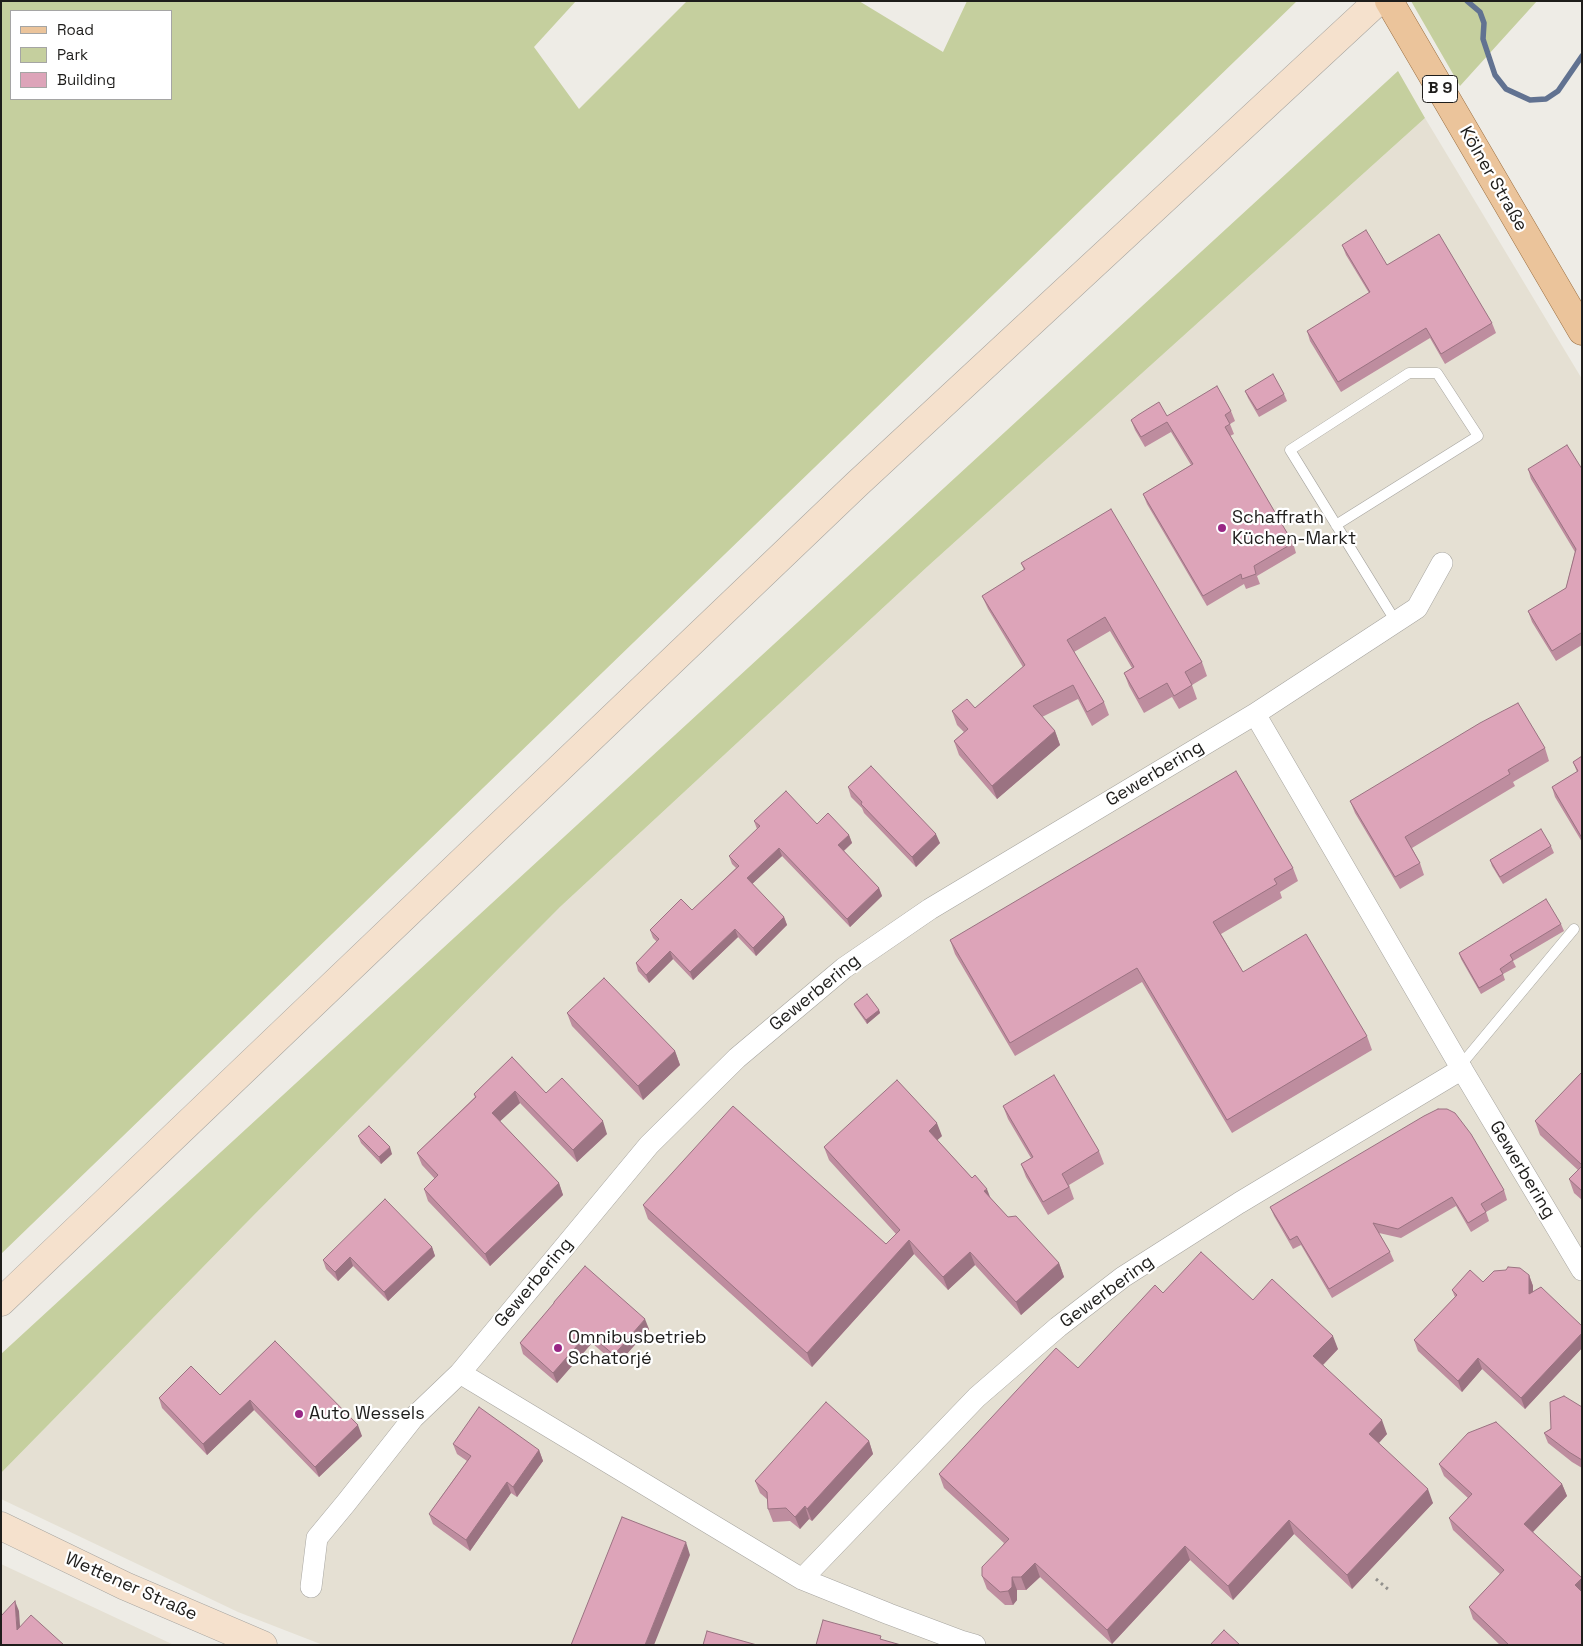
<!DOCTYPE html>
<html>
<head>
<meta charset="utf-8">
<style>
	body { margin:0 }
	#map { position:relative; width:1583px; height:1646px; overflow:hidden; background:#eeece6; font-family:"Space Grotesk",sans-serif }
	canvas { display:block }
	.frame { position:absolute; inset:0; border:2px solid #1e1d1b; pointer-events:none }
	.legend { position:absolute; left:10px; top:10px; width:162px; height:90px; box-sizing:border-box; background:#fff; border:1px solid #a5a5a4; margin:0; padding:6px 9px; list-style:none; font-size:15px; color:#1e1d1b }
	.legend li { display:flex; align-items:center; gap:10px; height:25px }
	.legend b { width:25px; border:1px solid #a5a5a4 }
</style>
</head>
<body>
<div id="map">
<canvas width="1583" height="1646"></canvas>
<div class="frame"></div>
<ul class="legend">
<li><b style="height:6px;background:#ebc49b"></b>Road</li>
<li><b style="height:14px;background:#c5cf9e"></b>Park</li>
<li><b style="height:14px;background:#dda4b9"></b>Building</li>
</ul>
</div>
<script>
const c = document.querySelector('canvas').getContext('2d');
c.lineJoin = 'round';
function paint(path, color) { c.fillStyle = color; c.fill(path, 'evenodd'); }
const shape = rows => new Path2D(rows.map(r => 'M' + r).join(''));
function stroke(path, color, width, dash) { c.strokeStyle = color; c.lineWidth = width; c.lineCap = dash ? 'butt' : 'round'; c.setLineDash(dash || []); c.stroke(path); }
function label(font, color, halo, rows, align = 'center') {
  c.font = font + ' "Space Grotesk",sans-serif'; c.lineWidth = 4.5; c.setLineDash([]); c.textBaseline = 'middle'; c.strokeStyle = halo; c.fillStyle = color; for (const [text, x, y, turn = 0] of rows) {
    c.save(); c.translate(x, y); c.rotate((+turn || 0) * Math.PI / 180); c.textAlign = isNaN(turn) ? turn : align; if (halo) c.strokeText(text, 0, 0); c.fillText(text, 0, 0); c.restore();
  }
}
const built = shape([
	[1425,118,1582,379,1582,1645,323,1645,238,1612,1,1499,1,1473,253,1216,560,907,927,567],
	[1,1564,174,1645,1,1645]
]);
const green = shape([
	[1,1,576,1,534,47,579,109,687,1,859,1,943,52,967,1,1297,1,1,1254],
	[11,11,171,11,171,99,11,99],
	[1411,1,1537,1,1460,86],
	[1398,71,1425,118,927,567,560,907,253,1216,1,1473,1,1354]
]);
const stream = shape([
	[1467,1,1480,12,1484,23,1483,39,1495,75,1506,89,1530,100,1546,99,1558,91,1582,56]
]);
const path = shape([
	[1376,1579,1389,1590]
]);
const lane = shape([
	[1336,525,1478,436,1437,373,1409,373,1290,450,1396,622],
	[1460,1066,1574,929]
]);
const street = shape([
	[1255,714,1417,608,1442,563],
	[802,1579,977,1397,1058,1327,1123,1277,1239,1203,1462,1069],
	[311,1587,317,1538,346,1503,413,1418,460,1373],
	[975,1645,961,1641,889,1614,802,1579,460,1373,649,1145,737,1058,844,968,930,909,1255,714,1460,1066,1582,1270]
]);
const secondary = shape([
	[1,1302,856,485,1378,1],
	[1,1526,125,1586,263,1645]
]);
const primary = shape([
	[1389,1,1582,331]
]);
const wall = shape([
	[1342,245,1387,265,1492,323,1496,333,1445,364,1430,338,1341,392,1310,341,1307,331,1369,293,1346,255],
	[1245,391,1284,394,1287,401,1259,417,1248,398],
	[1231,411,1235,421,1230,424,1234,434,1230,436,1293,543,1296,553,1257,576,1260,584,1246,589,1244,584,1207,606,1147,504,1143,494,1191,465,1171,432,1145,447,1135,430,1131,420,1167,416],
	[1528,469,1582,469,1582,645,1556,661,1532,622,1528,611,1566,588,1575,552,1531,479],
	[1021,563,1202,662,1207,676,1192,685,1197,699,1179,709,1172,697,1144,713,1129,686,1124,673,1132,668,1110,631,1074,652,1104,702,1109,715,1092,726,1078,699,1042,717,1055,731,1060,745,997,799,959,755,954,741,964,732,957,725,952,711,975,708,1023,667,988,609,982,596,1024,570],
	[1545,748,1549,761,1513,782,1515,786,1412,848,1420,863,1424,875,1400,889,1355,813,1350,801],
	[1582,756,1582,842,1555,797,1552,787,1577,772,1573,762],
	[848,787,940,843,916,867,864,813,862,808,851,797],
	[754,821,817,824,849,835,852,843,844,851,879,888,882,896,850,927,782,856,752,884,784,917,787,925,756,956,738,937,693,980,673,959,649,983,638,971,636,963,657,942,653,938,650,930,692,910,736,868,732,864,729,856,757,829],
	[1551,846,1554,853,1503,884,1492,866,1490,860],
	[1293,868,1298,881,1280,892,1282,898,1221,934,1243,972,1367,1036,1372,1050,1232,1133,1142,982,1015,1056,955,954,950,940],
	[1561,924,1564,931,1513,961,1516,967,1503,974,1505,980,1481,994,1461,959,1459,953],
	[854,1004,879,1010,880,1013,867,1024,855,1007],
	[567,1013,675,1051,680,1065,643,1100,572,1026],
	[512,1057,546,1093,607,1134,577,1162,520,1103,500,1121,559,1183,563,1195,490,1266,428,1201,424,1189,435,1179,422,1165,417,1153,475,1097,474,1094],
	[1582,1072,1582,1200,1574,1193,1569,1179,1578,1170,1540,1135,1535,1121],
	[1003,1106,1099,1151,1104,1164,1069,1185,1074,1199,1048,1215,1026,1177,1021,1164,1031,1158,1008,1119],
	[358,1136,392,1154,381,1164,361,1143],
	[942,1136,937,1140,1008,1217,1059,1263,1064,1277,1021,1315,975,1265,948,1290,914,1254,812,1367,648,1219,643,1205,886,1244,896,1234,829,1160,824,1147],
	[1504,1190,1507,1200,1486,1212,1489,1221,1471,1232,1456,1206,1401,1238,1379,1233,1390,1252,1394,1261,1332,1298,1301,1245,1293,1249,1274,1216,1270,1207],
	[432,1247,435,1256,388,1301,353,1266,338,1281,326,1269,323,1260],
	[1529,1275,1533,1286,1533,1292,1582,1326,1582,1348,1525,1409,1482,1369,1462,1392,1418,1351,1414,1340,1455,1297,1452,1290,1483,1282],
	[1163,1293,1253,1300,1338,1349,1323,1365,1387,1434,1379,1443,1433,1503,1352,1589,1294,1534,1233,1600,1190,1560,1112,1644,1040,1577,1026,1590,1017,1590,1017,1600,1013,1605,1005,1605,987,1589,982,1576,1004,1543,944,1488,939,1474,1078,1368],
	[554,1302,649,1329,617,1365,592,1343,557,1383,523,1354,520,1343,554,1304],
	[275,1341,362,1436,319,1477,254,1410,207,1455,162,1408,159,1398,220,1395],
	[1582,1407,1582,1468,1572,1462,1548,1443,1544,1433],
	[869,1441,873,1454,812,1521,809,1519,800,1529,790,1521,773,1522,768,1509,768,1500,760,1493,755,1481],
	[453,1444,539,1450,543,1461,517,1497,511,1493,470,1551,433,1524,429,1514,467,1461,457,1454],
	[1439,1464,1562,1484,1567,1496,1533,1532,1582,1645,1500,1645,1473,1619,1469,1607,1500,1574,1453,1530,1449,1518,1468,1498,1444,1476]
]);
const shadedWall = shape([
	[1055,731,1060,745,997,799,992,786],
	[936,834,940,843,916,867,912,857],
	[849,835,852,843,841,853,838,845],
	[779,848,782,856,750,886,747,878],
	[879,888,882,896,850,927,847,919],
	[784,917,787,925,756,956,753,948],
	[735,929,738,937,693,980,690,972],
	[670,951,673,959,649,983,646,975],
	[879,1010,880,1013,867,1024,866,1020],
	[675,1051,680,1065,643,1100,638,1086],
	[515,1091,520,1103,496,1125,492,1113],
	[603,1121,607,1134,577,1162,573,1150],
	[937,1123,942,1136,933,1144,929,1131],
	[390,1147,392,1154,381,1164,379,1157],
	[559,1183,563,1195,490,1266,485,1254],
	[987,1189,992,1202,984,1191],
	[909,1240,914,1254,812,1367,807,1353],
	[432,1247,435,1256,388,1301,384,1292],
	[970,1252,975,1265,948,1290,943,1277],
	[350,1257,353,1266,338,1281,335,1272],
	[1059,1263,1064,1277,1021,1315,1016,1302],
	[1529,1275,1533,1286,1533,1305,1529,1294],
	[645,1319,649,1329,617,1365,614,1355],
	[588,1333,592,1343,557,1383,553,1373],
	[1582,1333,1582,1348,1525,1409,1521,1398],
	[1333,1336,1338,1349,1318,1370,1313,1356],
	[1478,1358,1482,1369,1462,1392,1458,1381],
	[250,1400,254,1410,207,1455,203,1444],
	[1382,1420,1387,1434,1374,1448,1369,1434],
	[358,1425,362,1436,319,1477,315,1467],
	[869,1441,873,1454,812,1521,807,1509],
	[539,1450,543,1461,517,1497,513,1487],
	[507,1482,511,1493,470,1551,466,1540],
	[1562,1484,1567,1496,1529,1536,1524,1524],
	[1428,1489,1433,1503,1352,1589,1347,1575],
	[805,1506,809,1519,800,1529,795,1517],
	[1289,1520,1294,1534,1233,1600,1228,1586],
	[686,1542,690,1555,654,1645,645,1645],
	[1185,1546,1190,1560,1112,1644,1107,1630],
	[1035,1563,1040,1577,1026,1590,1021,1577],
	[1012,1577,1017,1590,1017,1600,1013,1605,1008,1591],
	[1582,1578,1582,1595,1575,1585],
	[15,1601,19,1611,21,1640,17,1630]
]);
const building = shape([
	[1366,230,1387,265,1439,234,1492,323,1441,354,1426,328,1338,382,1307,331,1370,292,1342,245,1366,230],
	[1273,374,1284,394,1257,410,1245,391,1273,374],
	[1217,386,1231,411,1225,415,1230,424,1225,427,1293,543,1254,566,1256,574,1242,579,1241,574,1203,596,1143,494,1193,464,1167,422,1141,437,1131,420,1138,415,1159,402,1167,416,1217,386],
	[1567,445,1582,469,1582,634,1581,633,1552,651,1528,611,1566,588,1576,549,1528,469,1567,445],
	[1111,509,1202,662,1185,672,1192,685,1174,696,1167,683,1139,699,1124,673,1134,667,1105,617,1067,640,1104,702,1087,712,1073,685,1033,706,1055,731,992,786,954,741,968,729,952,711,967,699,975,708,1025,665,982,596,1025,569,1021,563,1111,509],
	[1518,703,1545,748,1508,770,1510,774,1405,837,1420,863,1395,877,1350,801,1480,723,1518,703],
	[1582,756,1582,838,1552,787,1578,771,1573,762,1582,756],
	[871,766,936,834,912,857,861,804,862,802,848,787,871,766],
	[1236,771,1293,868,1274,879,1277,884,1213,922,1243,972,1306,934,1367,1036,1227,1120,1137,968,1010,1043,950,940,1236,771],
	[786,791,817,824,828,813,849,835,838,845,879,888,847,919,779,848,747,878,784,917,753,948,735,929,690,972,670,951,646,975,636,963,659,939,650,930,681,899,692,910,739,866,729,856,760,826,754,821,786,791],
	[1541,829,1551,846,1500,877,1490,860,1541,829],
	[1546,899,1561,924,1510,955,1513,960,1500,969,1503,974,1479,988,1459,953,1546,899],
	[604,978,675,1051,638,1086,567,1013,604,978],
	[867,994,879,1010,866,1020,854,1004,867,994],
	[512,1057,546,1093,562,1078,603,1121,573,1150,515,1091,492,1113,559,1183,485,1254,424,1189,438,1175,417,1153,476,1097,474,1094,512,1057],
	[1582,1072,1582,1165,1535,1121,1582,1072],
	[1054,1075,1099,1151,1062,1174,1069,1187,1043,1202,1021,1164,1033,1157,1003,1106,1054,1075],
	[897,1080,937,1123,929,1131,972,1178,975,1175,987,1189,984,1191,1008,1217,1016,1216,1059,1263,1016,1302,970,1252,943,1277,909,1240,807,1353,643,1205,733,1106,886,1244,900,1230,824,1147,897,1080],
	[1438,1109,1447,1109,1455,1113,1471,1134,1504,1190,1481,1204,1486,1212,1468,1223,1452,1197,1398,1229,1373,1223,1390,1252,1329,1289,1297,1236,1290,1240,1270,1207,1424,1116,1438,1109],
	[369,1126,390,1147,379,1157,358,1136,369,1126],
	[1582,1166,1582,1191,1569,1179,1582,1166],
	[385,1199,432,1247,384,1292,350,1257,335,1272,323,1260,385,1199],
	[1201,1252,1253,1300,1272,1279,1333,1336,1313,1356,1382,1420,1369,1434,1428,1489,1347,1575,1289,1520,1228,1586,1185,1546,1107,1630,1035,1563,1021,1577,1012,1577,1012,1587,1008,1591,1000,1592,982,1576,982,1567,1009,1539,939,1474,1056,1348,1078,1368,1155,1285,1163,1293,1201,1252],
	[585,1266,645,1319,614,1355,588,1333,553,1373,520,1343,554,1303,554,1302,585,1266],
	[1508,1267,1520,1268,1529,1275,1529,1294,1541,1287,1582,1326,1582,1333,1521,1398,1478,1358,1458,1381,1414,1340,1457,1295,1452,1290,1470,1270,1483,1282,1494,1271,1506,1270,1508,1267],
	[275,1341,358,1425,315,1467,250,1400,203,1444,159,1398,191,1366,220,1395,275,1341],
	[1564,1396,1582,1407,1582,1460,1569,1452,1544,1433,1551,1429,1550,1402,1564,1396],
	[826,1402,869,1441,807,1509,805,1506,795,1517,786,1508,768,1509,767,1492,755,1481,826,1402],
	[479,1407,539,1450,513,1487,507,1482,466,1540,429,1514,471,1456,453,1444,479,1407],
	[1496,1422,1562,1484,1524,1524,1582,1578,1575,1585,1582,1592,1582,1645,1509,1645,1469,1607,1504,1570,1449,1518,1472,1494,1439,1464,1468,1433,1496,1422],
	[622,1517,686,1542,645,1645,571,1645,622,1517],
	[15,1601,17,1630,31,1615,64,1645,1,1645,1,1616,15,1601],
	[823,1620,881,1636,880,1639,901,1645,816,1645,823,1620],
	[1224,1630,1240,1645,1210,1645,1224,1630],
	[707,1631,757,1645,703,1645,707,1631]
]);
const markers = [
	[1222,528,5,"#992785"],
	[558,1348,5,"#992785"],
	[299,1414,5,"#992785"]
];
const shields = [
	[1440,89,35]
];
const shieldNames = [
	["B 9",1440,89]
];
const streetNames = [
	["Kölner Straße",1493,179,60],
	["Gewerbering",1155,774,-31],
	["Gewerbering",815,993,-39],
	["Gewerbering",1522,1170,59],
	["Gewerbering",534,1283,-50],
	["Gewerbering",1107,1292,-36],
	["Wettener Straße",131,1587,24]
];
const poiNames = [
	["Schaffrath",1232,518],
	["Küchen-Markt",1232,539],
	["Omnibusbetrieb",568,1338],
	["Schatorjé",568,1359],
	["Auto Wessels",309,1414]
];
paint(built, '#e5e0d3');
paint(green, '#c5cf9e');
stroke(stream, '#617291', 5.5);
stroke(lane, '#a7a5a0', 11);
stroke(street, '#a7a5a0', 22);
stroke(secondary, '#a7a5a0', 29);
stroke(primary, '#9b7043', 29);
stroke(path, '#92918d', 3, [2.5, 4]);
stroke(lane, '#fff', 10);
stroke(street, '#fff', 21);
stroke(secondary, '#f5e1cd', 28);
stroke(primary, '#ebc49b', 28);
paint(wall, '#be8d9f');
paint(shadedWall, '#9b7382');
paint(building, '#dda4b9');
stroke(building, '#9b7382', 1);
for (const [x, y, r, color] of markers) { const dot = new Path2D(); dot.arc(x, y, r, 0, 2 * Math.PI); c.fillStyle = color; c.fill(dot); stroke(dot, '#fff', 2); }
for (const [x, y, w] of shields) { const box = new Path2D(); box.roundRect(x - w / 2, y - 13.5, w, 27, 4); c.fillStyle = '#fff'; c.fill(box); stroke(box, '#1e1d1b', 1); }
label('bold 16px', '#1e1d1b', null, shieldNames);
label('18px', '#1e1d1b', '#fff', streetNames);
label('18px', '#1e1d1b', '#fff', poiNames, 'left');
</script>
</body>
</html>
